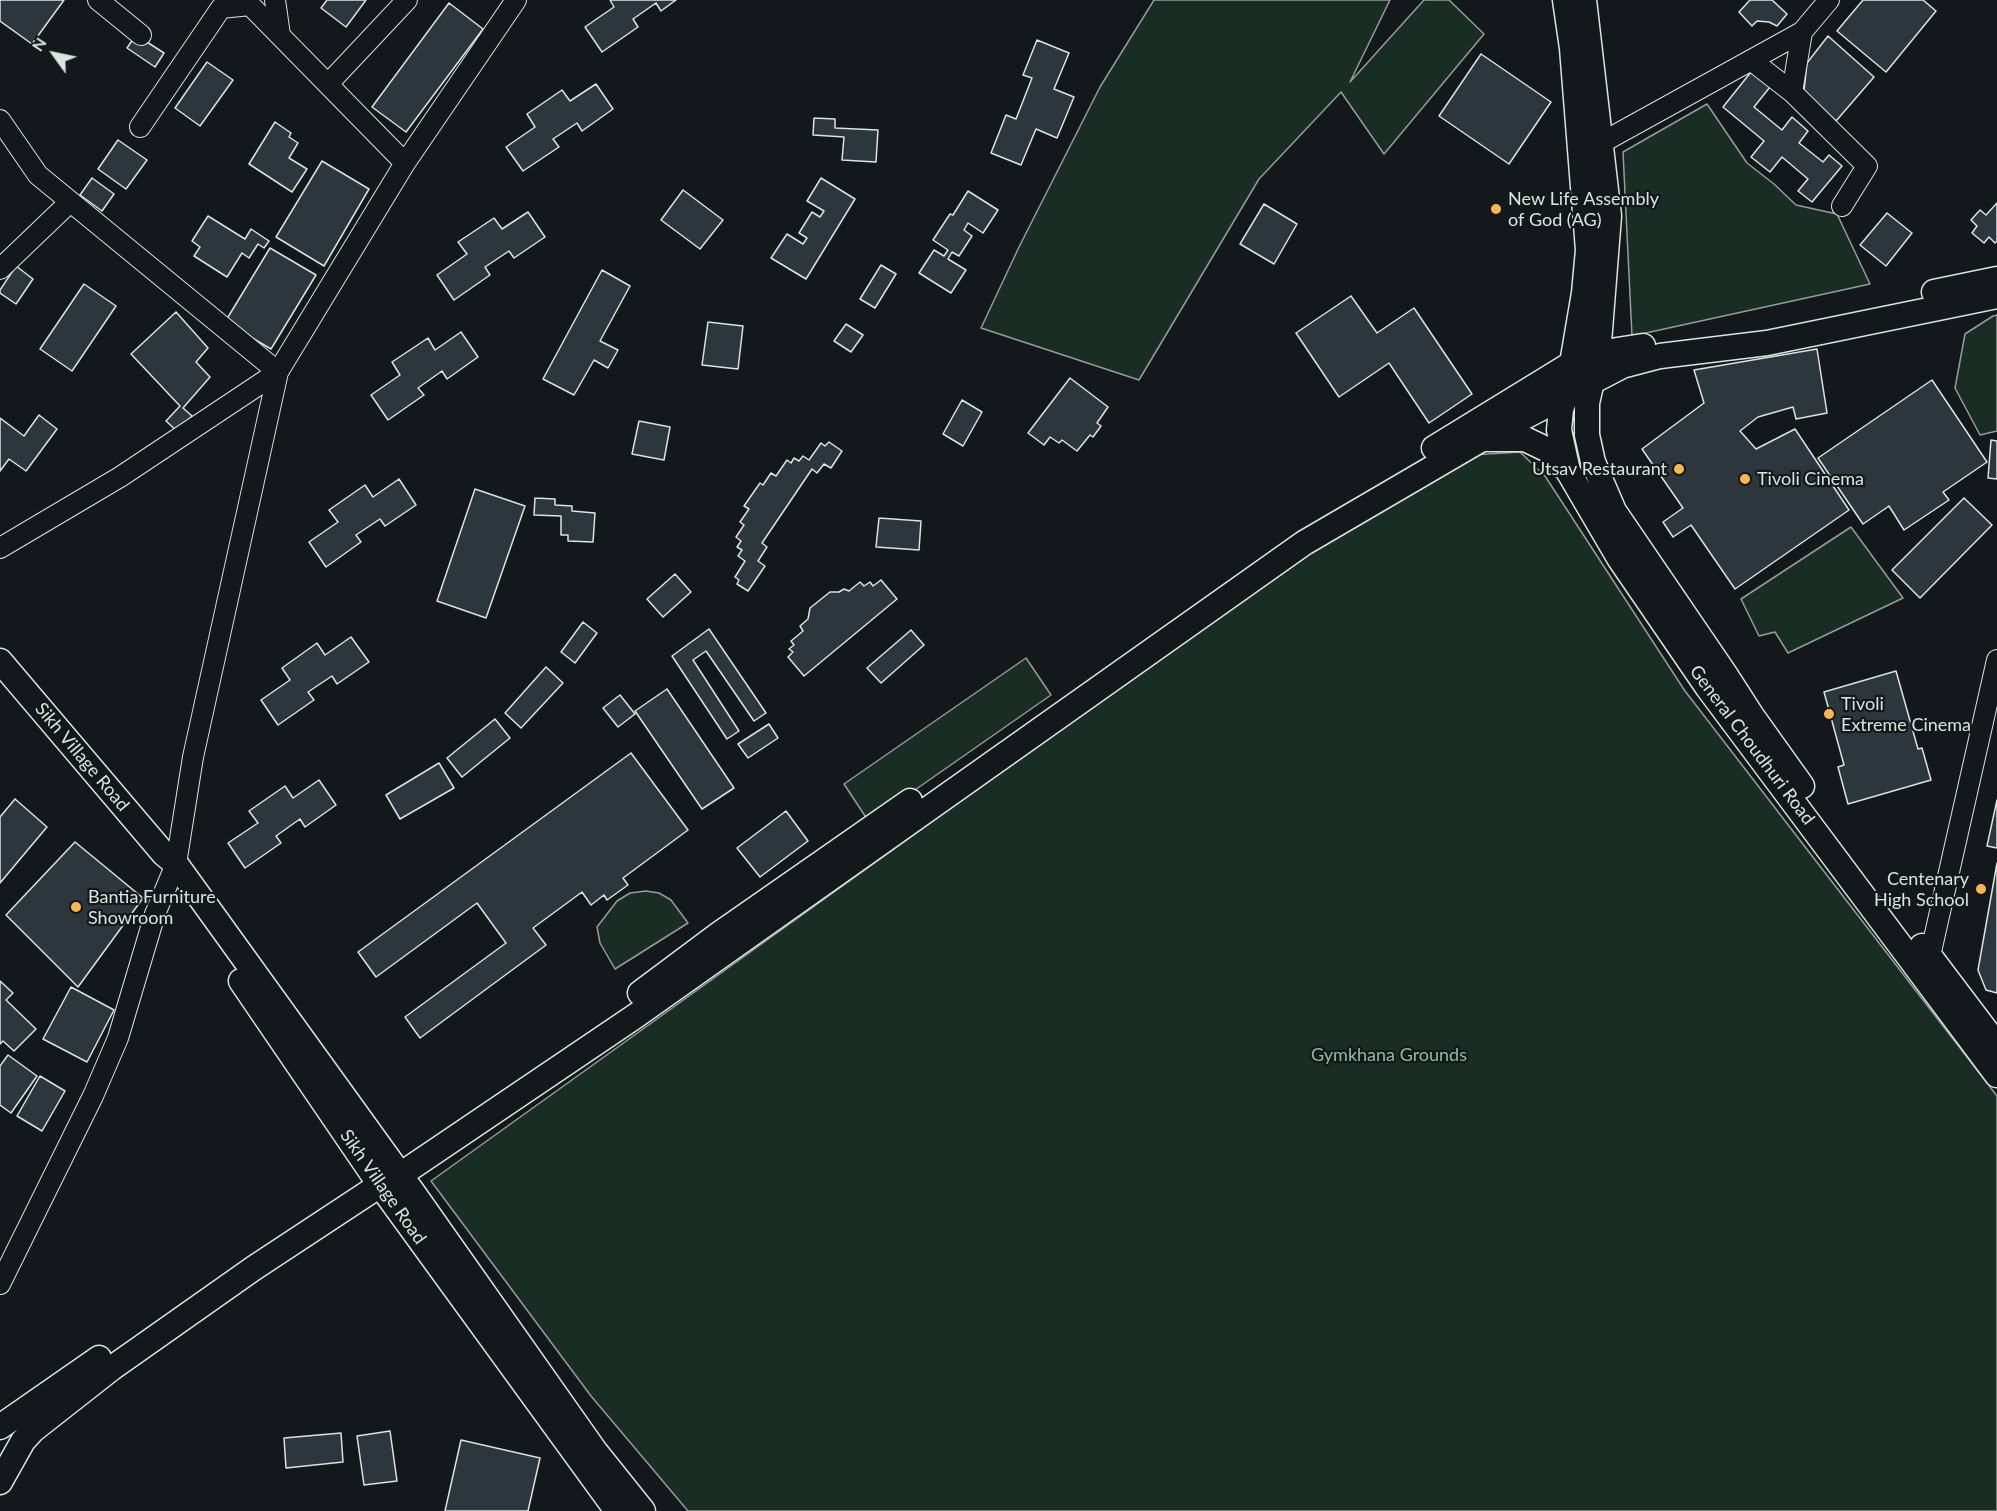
<!DOCTYPE html>
<html>
<head>
<meta charset="utf-8">
<style>
	body { margin:0 }
	#map { position:relative; width:1997px; height:1511px; overflow:hidden; background:#14181c; font-family:Lato,sans-serif }
	canvas { display:block }
	.north { position:absolute; left:24px; top:24px; width:60px; height:60px; -webkit-text-stroke:4px #14181c; paint-order:stroke; rotate:303deg; font-size:16px; font-weight:700; line-height:24px; text-align:center; color:#d8e6dc }
	.north::after { content:''; display:block; margin:auto; width:21px; height:27px; background:#d8e6dc; clip-path:polygon(50% 0,100% 100%,50% 72%,0 100%) }
</style>
</head>
<body>
<div id="map">
<canvas width="1997" height="1511"></canvas>
<div class="north">N</div>
</div>
<script>
const c = document.querySelector('canvas').getContext('2d');
c.lineJoin = 'round';
function paint(path, color) { c.fillStyle = color; c.fill(path, 'evenodd'); }
const shape = rows => new Path2D(rows.map(r => 'M' + r).join(''));
function stroke(path, color, width, dash) { c.strokeStyle = color; c.lineWidth = width; c.lineCap = dash ? 'butt' : 'round'; c.setLineDash(dash || []); c.stroke(path); }
function label(font, color, halo, rows, align = 'center') {
  c.font = font + ' Lato,sans-serif'; c.lineWidth = 4.5; c.setLineDash([]); c.textBaseline = 'middle'; c.strokeStyle = halo; c.fillStyle = color; for (const [text, x, y, turn = 0] of rows) {
    c.save(); c.translate(x, y); c.rotate((+turn || 0) * Math.PI / 180); c.textAlign = isNaN(turn) ? turn : align; if (halo) c.strokeText(text, 0, 0); c.fillText(text, 0, 0); c.restore();
  }
}
const green = shape([
	[1154,0,1390,0,1350,82,1424,0,1449,0,1484,34,1384,154,1341,92,1259,179,1139,380,981,328,1019,247,1100,87,1154,0],
	[1707,104,1747,163,1774,184,1796,205,1837,214,1870,284,1632,336,1623,152,1707,104],
	[1997,315,1997,431,1980,435,1955,388,1965,334,1993,316,1997,315],
	[1520,452,1545,476,1685,691,1997,1096,1997,1511,688,1511,591,1396,431,1181,1311,550,1471,455,1520,452],
	[1851,527,1903,598,1788,653,1775,632,1759,636,1741,599,1851,527],
	[1026,658,1051,695,869,822,844,784,1026,658],
	[646,891,659,893,671,900,688,923,615,969,600,943,597,927,617,901,630,893,646,891]
]);
const building = shape([
	[0,0,64,0,32,44,0,21,0,0],
	[327,0,366,0,346,27,321,8,327,0],
	[610,0,676,0,661,11,656,3,633,19,638,27,602,52,585,27,614,7,610,0],
	[1750,0,1772,0,1787,14,1777,26,1769,22,1757,21,1752,26,1739,12,1750,0],
	[1863,0,1923,0,1936,11,1886,72,1837,31,1863,0],
	[449,3,483,29,406,132,372,107,449,3],
	[136,35,164,53,155,67,127,48,136,35],
	[1828,36,1874,77,1836,121,1804,91,1807,63,1828,36],
	[1037,40,1069,53,1054,89,1074,97,1057,138,1036,129,1021,165,991,153,1006,115,1016,119,1032,78,1023,75,1037,40],
	[1481,54,1551,102,1509,164,1439,116,1481,54],
	[207,62,233,80,200,126,175,108,207,62],
	[1751,72,1770,87,1754,107,1782,130,1792,117,1808,131,1799,143,1823,162,1829,155,1842,166,1812,202,1798,191,1808,179,1782,157,1770,172,1751,157,1764,141,1723,107,1751,72],
	[596,84,613,109,582,131,577,123,553,139,559,147,523,171,506,147,535,127,527,114,562,90,570,101,596,84],
	[814,118,835,119,835,128,878,130,876,162,842,160,844,137,813,135,814,118],
	[275,122,291,133,289,137,298,143,289,158,307,169,292,192,249,164,275,122],
	[118,140,147,160,126,189,98,169,118,140],
	[322,161,369,189,324,266,276,237,322,161],
	[92,178,114,194,102,211,80,195,92,178],
	[821,178,855,199,806,279,771,258,787,234,803,244,807,238,799,233,812,212,820,217,824,211,807,201,821,178],
	[683,190,723,220,700,249,661,220,683,190],
	[968,191,998,210,983,233,968,223,964,230,972,236,959,256,952,252,948,259,966,270,951,293,919,273,934,250,944,256,948,250,933,240,950,214,953,215,968,191],
	[1997,203,1997,241,1995,243,1989,237,1984,243,1972,233,1977,226,1971,220,1980,210,1986,215,1997,203],
	[1264,204,1297,224,1274,264,1240,244,1264,204],
	[528,212,545,237,514,258,509,251,485,267,490,275,454,300,437,275,467,254,458,242,494,218,502,229,528,212],
	[1887,213,1912,233,1886,266,1860,245,1887,213],
	[208,216,245,239,251,229,269,241,264,248,258,244,249,258,242,253,227,277,194,256,200,247,192,241,208,216],
	[270,248,316,275,271,349,225,322,270,248],
	[881,265,896,274,875,308,860,299,881,265],
	[16,266,33,279,16,304,0,293,0,290,16,266],
	[602,270,630,286,600,341,618,350,608,368,594,360,574,395,543,379,602,270],
	[84,284,116,306,72,371,40,349,84,284],
	[1351,296,1377,333,1414,308,1472,394,1429,423,1389,363,1339,397,1296,333,1351,296],
	[176,312,208,348,196,362,210,377,183,408,192,416,178,432,166,421,180,406,131,354,176,312],
	[708,322,743,326,738,369,702,365,708,322],
	[846,324,863,335,851,352,834,341,846,324],
	[461,332,478,357,447,379,442,371,418,388,424,395,388,420,371,395,400,375,392,362,428,338,435,350,461,332],
	[1817,349,1827,413,1796,419,1793,407,1758,417,1740,431,1756,449,1795,429,1849,510,1735,589,1691,525,1673,537,1663,522,1683,508,1642,449,1704,403,1694,370,1817,349],
	[1070,378,1108,407,1097,423,1101,426,1093,437,1090,435,1077,451,1062,440,1059,443,1050,437,1044,445,1028,433,1070,378],
	[1932,380,1987,462,1943,492,1949,500,1904,530,1889,506,1863,524,1818,458,1932,380],
	[962,400,982,412,963,446,943,434,962,400],
	[39,415,57,429,26,471,9,459,0,471,0,418,24,436,39,415],
	[639,421,670,427,664,460,632,454,639,421],
	[1991,440,1997,441,1997,479,1988,478,1991,440],
	[829,442,842,451,831,468,824,464,817,473,812,469,762,543,767,547,758,561,765,566,748,591,737,584,739,580,735,577,745,561,738,556,742,550,737,547,741,541,736,537,744,525,740,522,749,509,744,506,760,483,763,485,771,473,776,476,787,460,791,463,794,458,799,461,803,456,809,460,821,443,825,446,829,442],
	[399,479,416,505,385,526,380,519,356,535,361,542,326,567,309,542,338,522,329,510,365,485,373,497,399,479],
	[475,489,525,506,486,618,437,601,475,489],
	[535,498,555,499,555,505,572,506,572,511,595,513,593,542,568,541,568,535,561,535,561,516,534,515,535,498],
	[1964,498,1992,525,1920,598,1892,570,1964,498],
	[879,518,921,521,919,550,876,547,879,518],
	[675,574,691,592,663,617,647,599,675,574],
	[881,580,897,599,804,676,788,657,793,652,789,649,794,645,791,641,803,631,800,626,808,619,810,608,830,592,839,592,844,589,849,591,860,582,864,586,870,582,873,586,881,580],
	[583,622,597,633,575,663,561,652,583,622],
	[709,629,766,713,754,721,706,651,693,660,739,731,727,739,672,656,709,629],
	[911,630,924,645,881,683,867,668,911,630],
	[351,637,369,662,337,684,332,676,308,692,314,700,278,725,261,700,290,680,282,668,317,643,325,655,351,637],
	[546,667,563,683,521,728,505,713,546,667],
	[1896,671,1918,749,1922,748,1931,780,1848,804,1838,767,1844,765,1824,692,1896,671],
	[667,689,734,788,702,809,635,711,667,689],
	[620,695,635,714,618,727,603,708,620,695],
	[495,719,510,738,462,777,447,758,495,719],
	[769,724,778,738,748,758,738,744,769,724],
	[631,753,688,830,623,878,628,885,607,900,604,895,591,905,582,892,533,928,546,945,420,1038,405,1017,506,943,477,903,376,977,358,952,631,753],
	[439,763,454,788,400,819,386,795,439,763],
	[319,780,336,805,305,827,300,819,276,836,281,843,245,868,228,843,258,823,249,811,285,786,293,798,319,780],
	[15,799,47,827,0,883,0,817,15,799],
	[1997,800,1997,848,1987,846,1997,800],
	[786,811,808,841,760,877,737,848,786,811],
	[75,842,143,898,78,987,6,915,75,842],
	[1997,863,1997,993,1986,990,1978,970,1997,863],
	[0,981,13,993,6,1000,36,1029,14,1051,3,1041,0,1044,0,981],
	[71,987,114,1010,87,1062,43,1039,71,987],
	[8,1055,37,1076,11,1113,0,1105,0,1066,8,1055],
	[40,1076,65,1091,42,1131,17,1116,40,1076],
	[390,1431,397,1481,364,1485,357,1436,390,1431],
	[341,1433,343,1462,286,1468,284,1438,341,1433],
	[461,1440,540,1458,528,1511,445,1511,461,1440]
]);
const minor = shape([
	[98,0,141,35],
	[275,0,280,35],
	[1802,32,1829,0],
	[1751,60,1792,92],
	[328,84,407,0],
	[0,120,38,175,278,372,120,477,0,548],
	[140,127,221,8,250,5,405,163],
	[1601,143,1802,32,1792,92,1867,166,1842,206],
	[0,269,70,202],
	[1930,956,1997,660],
	[0,1284,93,1096,118,1038,155,914,176,864,193,757,278,372,405,163,516,0]
]);
const major = shape([
	[1565,0,1572,48,1588,250,1584,293,1567,393,1561,409,1559,430,1568,471,1619,558,1708,688,1997,1075],
	[1584,0,1609,216,1598,355,1587,403,1587,435,1593,462,1614,511,1725,674,1752,716,1802,786],
	[1934,292,1997,279],
	[1483,439,1525,439,1548,450,1568,471],
	[1434,448,1571,364,1617,350,1643,346],
	[0,661,164,854,176,864,414,1194,595,1451,643,1511],
	[1922,946,1997,1045],
	[241,981,380,1185,617,1511],
	[640,993,719,934,910,801],
	[0,1427,99,1358],
	[0,1482,23,1441,33,1430,112,1368,254,1268,380,1185,409,1169,634,1017,1304,543,1482,439,1622,366,1660,356,1767,343,1997,296]
]);
const markers = [
	[1496,209,6,"#ffb74d"],
	[1679,469,6,"#ffb74d"],
	[1745,479,6,"#ffb74d"],
	[1829,714,6,"#ffb74d"],
	[1981,889,6,"#ffb74d"],
	[76,907,6,"#ffb74d"]
];
const poiNames = [
	["New Life Assembly",1508,199],
	["of God (AG)",1508,220],
	["Utsav Restaurant",1667,469,"right"],
	["Tivoli Cinema",1757,479],
	["Tivoli",1841,704],
	["Extreme Cinema",1841,725],
	["Centenary",1969,879,"right"],
	["High School",1969,900,"right"],
	["Bantia Furniture",88,897],
	["Showroom",88,918]
];
const streetNames = [
	["General Choudhuri Road",1752,745,53],
	["Sikh Village Road",82,757,50],
	["Sikh Village Road",383,1187,55]
];
const parkNames = [
	["Gymkhana Grounds",1389,1055]
];
paint(green, '#1a2d24');
stroke(green, '#939e99', 1.5);
paint(building, '#2c363c');
stroke(building, '#d8e6dc', 1.5);
stroke(minor, '#d8e6dc', 22);
stroke(major, '#d8e6dc', 27);
stroke(minor, '#14181c', 20);
stroke(major, '#14181c', 24);
for (const [x, y, r, color] of markers) { const dot = new Path2D(); dot.arc(x, y, r, 0, 2 * Math.PI); c.fillStyle = color; c.fill(dot); stroke(dot, '#14181c', 2); }
label('18px', '#d8e6dc', '#14181c', poiNames, 'left');
label('18px', '#d8e6dc', '#14181c', streetNames);
label('18px', '#8ac095', '#14181c', parkNames);
</script>
</body>
</html>
